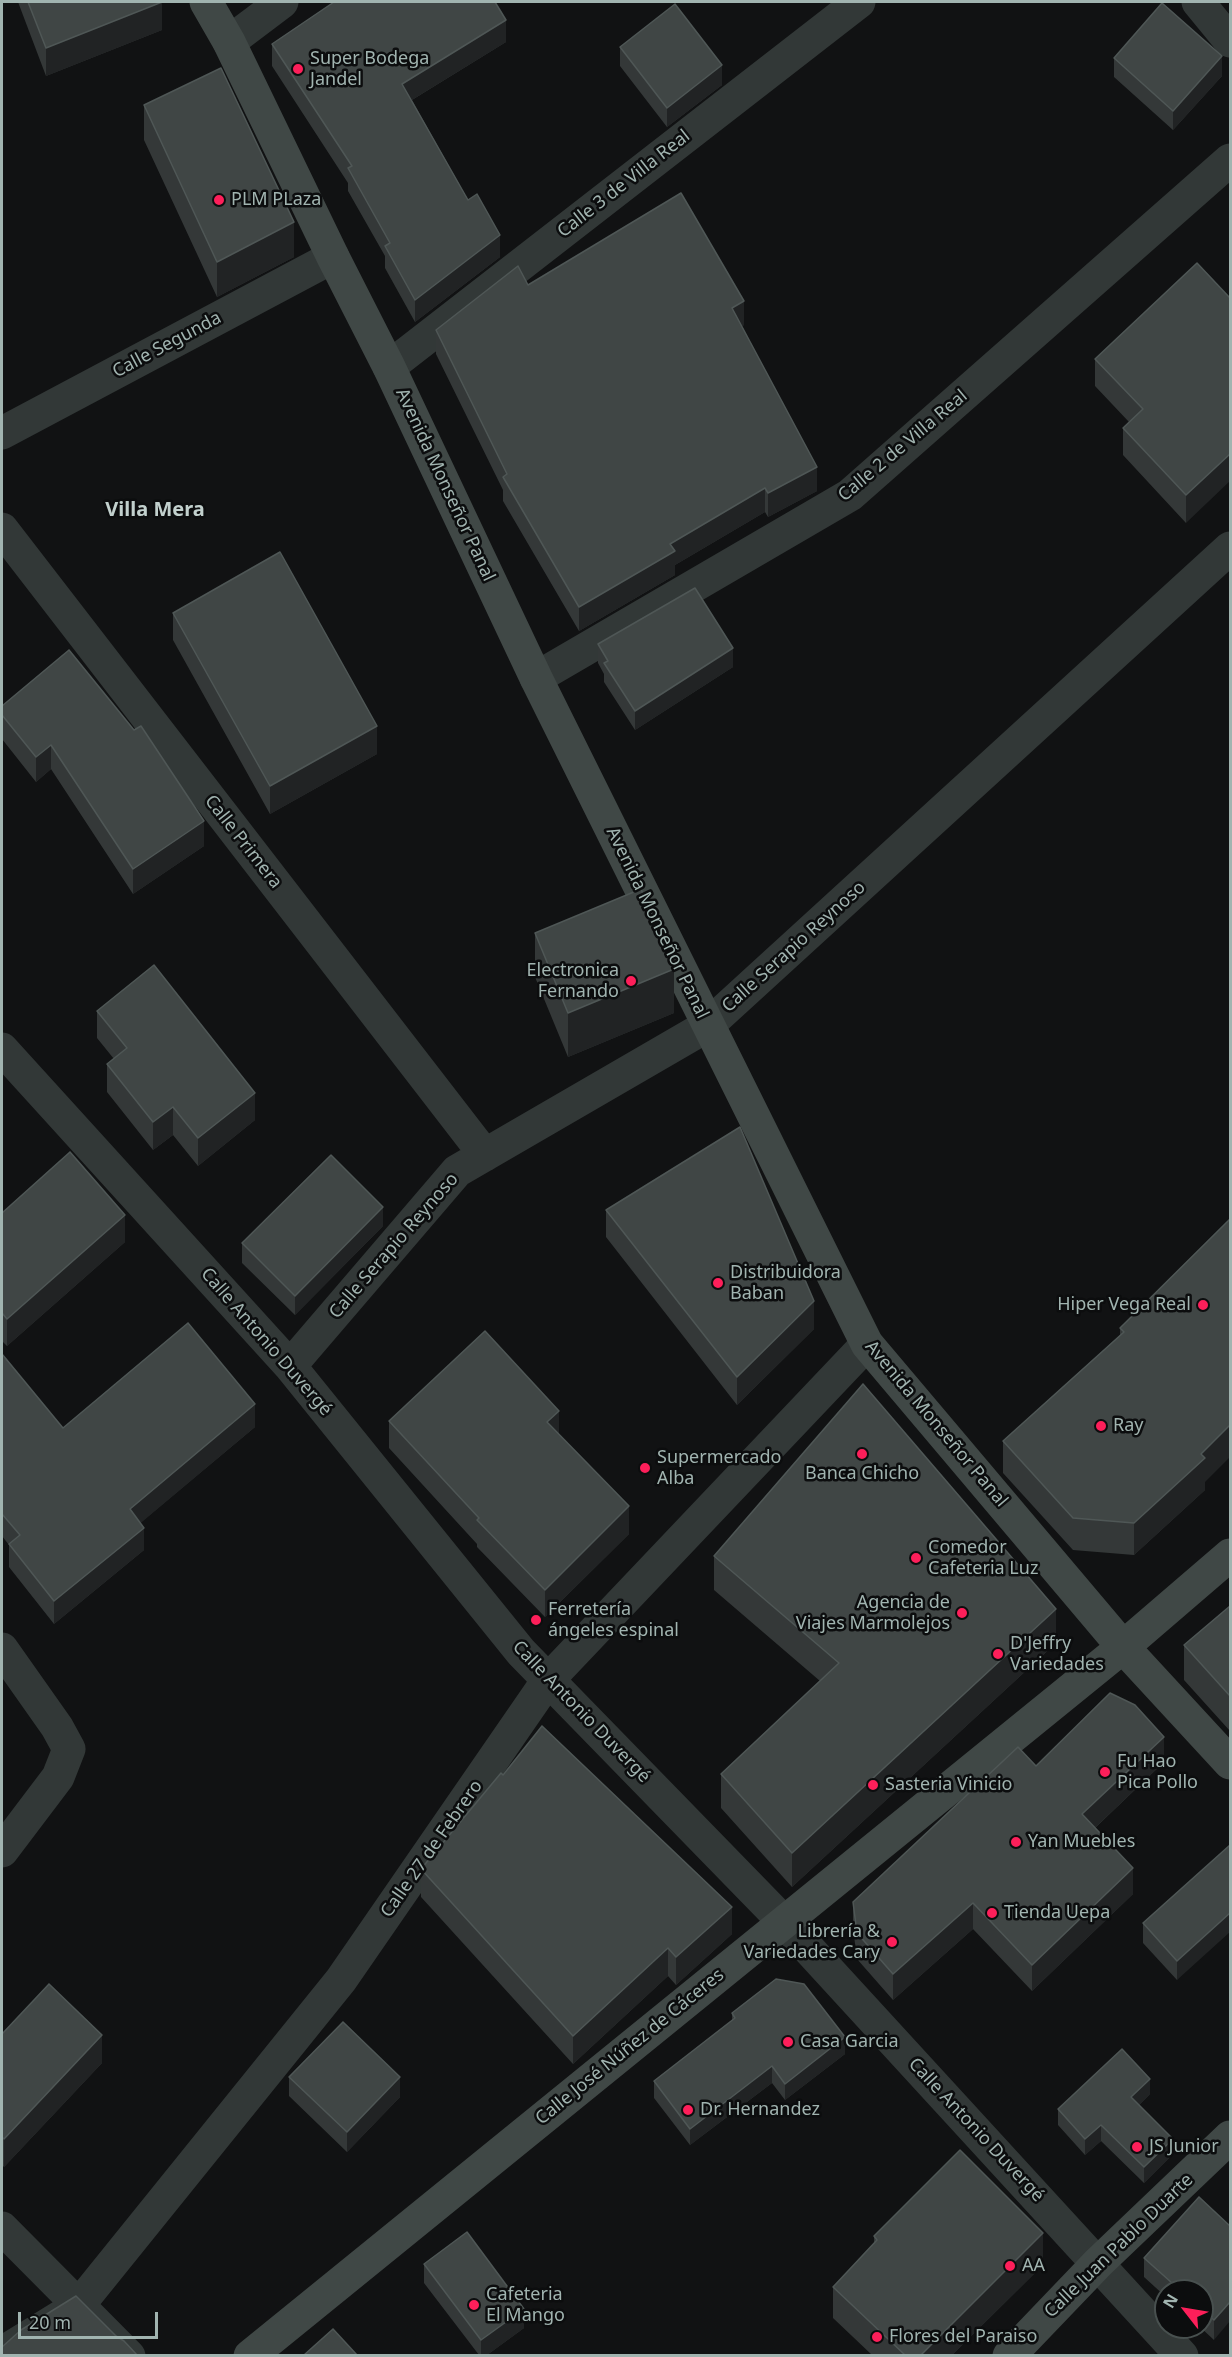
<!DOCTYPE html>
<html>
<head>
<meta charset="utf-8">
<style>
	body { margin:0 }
	#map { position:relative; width:1232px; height:2357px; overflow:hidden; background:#111213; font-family:"Noto Sans",sans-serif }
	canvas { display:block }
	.frame { position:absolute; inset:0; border:3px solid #a1b4b0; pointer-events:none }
	.north { position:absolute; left:1154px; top:2279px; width:60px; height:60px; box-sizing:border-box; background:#0c0d0e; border:2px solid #48504f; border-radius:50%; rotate:301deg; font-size:16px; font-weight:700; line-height:24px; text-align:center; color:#a1b4b0 }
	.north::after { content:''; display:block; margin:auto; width:21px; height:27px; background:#fd1f5a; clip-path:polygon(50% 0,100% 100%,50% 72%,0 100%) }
	.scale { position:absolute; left:18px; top:2312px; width:140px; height:27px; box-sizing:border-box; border:3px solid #a1b4b0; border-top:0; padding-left:8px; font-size:18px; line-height:21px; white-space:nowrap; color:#a1b4b0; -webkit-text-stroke:4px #0c0d0e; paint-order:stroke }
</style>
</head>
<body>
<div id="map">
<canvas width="1232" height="2357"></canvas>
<div class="frame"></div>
<div class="north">N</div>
<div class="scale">20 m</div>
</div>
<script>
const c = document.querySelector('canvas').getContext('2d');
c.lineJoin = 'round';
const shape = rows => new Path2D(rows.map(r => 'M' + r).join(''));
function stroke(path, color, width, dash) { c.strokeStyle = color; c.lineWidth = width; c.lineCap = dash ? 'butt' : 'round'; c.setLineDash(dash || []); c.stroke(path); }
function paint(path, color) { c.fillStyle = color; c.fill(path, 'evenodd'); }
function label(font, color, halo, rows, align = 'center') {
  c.font = font + ' "Noto Sans",sans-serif'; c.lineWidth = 5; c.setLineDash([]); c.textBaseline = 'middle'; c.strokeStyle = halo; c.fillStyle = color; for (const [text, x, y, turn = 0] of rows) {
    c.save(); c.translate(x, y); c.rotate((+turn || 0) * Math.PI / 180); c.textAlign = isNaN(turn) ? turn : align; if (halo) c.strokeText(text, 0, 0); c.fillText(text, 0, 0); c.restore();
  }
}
const minor = shape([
	[1198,2,1230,41],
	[229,42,282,2],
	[389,367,859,2],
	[2,433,333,257],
	[2,529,485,1155],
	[536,678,850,495,1230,160],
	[2,1049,290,1366,521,1652,784,1922,1182,2356],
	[290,1366,457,1171,707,1026,1230,548],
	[2,1649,57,1727,69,1749,58,1777,2,1851],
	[2,2228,129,2356],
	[2,2353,78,2306,341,1980,548,1680,867,1344]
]);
const secondary = shape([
	[206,2,229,42,333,257,389,367,536,678,867,1344,1123,1647,1230,1763],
	[250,2356,1123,1647,1230,1555],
	[1009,2356,1098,2263,1230,2137]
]);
const wall = shape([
	[18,2,162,2,162,30,46,76],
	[506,42,412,100,500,257,415,322,385,268,385,256,348,191,348,183,272,66,272,44],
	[620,47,722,85,667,127,620,66],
	[1114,58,1222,76,1173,130,1114,77],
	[144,105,294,257,217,297,144,140],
	[1197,263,1186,523,1123,455,1123,428,1129,422,1095,386,1095,359],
	[744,325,742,326,817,491,768,517,765,512,675,565,675,575,579,631,503,501,503,490,436,354,436,330],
	[173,613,377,754,270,814,173,640],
	[598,644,733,667,635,730,604,682,604,674,598,663],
	[2,706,204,846,133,894,51,769,36,782,2,739],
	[535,933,674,1013,568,1057,535,977],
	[97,1011,255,1120,198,1166,173,1135,153,1150,107,1092,107,1064,114,1059,97,1038],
	[606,1210,814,1329,737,1405,606,1237],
	[2,1213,125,1242,7,1346,2,1341],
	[1230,1219,1205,1482,1205,1490,1134,1555,1073,1550,1003,1473,1003,1441,1120,1335,1120,1328],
	[383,1226,295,1315,242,1263,242,1243],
	[2,1354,63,1428,255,1427,140,1523,144,1550,54,1624,9,1567,9,1545,2,1536],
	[389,1421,559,1435,629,1534,545,1617,477,1547,477,1544,389,1448],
	[714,1556,1056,1643,792,1887,721,1808,721,1774,820,1681,714,1590],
	[1230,1606,1230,1731,1184,1680,1184,1645],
	[1164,1762,1095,1828,1133,1894,1032,1991,973,1929,893,2000,857,1959,853,1928,853,1902],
	[503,1775,732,1934,676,1985,668,1976,573,2064,421,1897,421,1869],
	[1230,1845,1177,1980,1143,1943,1143,1923],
	[732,2013,845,2054,785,2100,772,2083,690,2145,654,2098,654,2081,732,2021],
	[2,2034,102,2063,4,2167,2,2165],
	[289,2077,400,2097,347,2152,289,2096],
	[1150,2094,1139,2105,1173,2154,1144,2183,1101,2141,1085,2155,1058,2125,1058,2109],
	[1230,2226,1214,2340,1200,2327,1202,2327,1202,2291,1166,2291,1166,2297,1144,2277,1144,2258],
	[874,2236,1043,2265,952,2355,872,2355,833,2318,833,2287,874,2243],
	[424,2264,524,2328,487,2355,479,2355,424,2283]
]);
const shadedWall = shape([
	[162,2,162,30,46,76,46,48],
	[506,20,506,42,402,106,402,84],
	[1222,56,1222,76,1173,130,1173,111],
	[722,65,722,85,667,127,667,108],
	[294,222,294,257,217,297,217,262],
	[500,235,500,257,415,322,415,300],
	[744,301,744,325,732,332,732,308],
	[1230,454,1230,481,1186,523,1186,495],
	[817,467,817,491,768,517,768,493],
	[765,488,765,512,675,565,675,575,579,631,579,607,670,544],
	[733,648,733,667,635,730,635,711],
	[377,726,377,754,270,814,270,786],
	[51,745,51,769,36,782,36,757],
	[204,821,204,846,133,894,133,869],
	[674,969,674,1013,568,1057,568,1013],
	[255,1093,255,1120,198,1166,198,1138],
	[173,1107,173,1135,153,1150,153,1122],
	[383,1207,383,1226,295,1315,295,1296],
	[125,1215,125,1242,7,1346,7,1319],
	[814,1301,814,1329,737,1405,737,1377],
	[255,1404,255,1427,130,1532,130,1509],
	[559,1411,559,1438,547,1422],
	[1230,1425,1230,1457,1205,1482,1205,1490,1134,1555,1134,1523,1201,1454],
	[629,1506,629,1534,545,1617,545,1590],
	[144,1528,144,1550,54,1624,54,1601],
	[1056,1609,1056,1643,792,1887,792,1853],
	[1164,1737,1164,1762,1082,1840,1082,1814],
	[1133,1868,1133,1894,1032,1991,1032,1965],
	[973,1903,973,1929,893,2000,893,1974],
	[732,1907,732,1934,676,1985,676,1957],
	[1230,1913,1230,1932,1177,1980,1177,1961],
	[668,1948,668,1976,573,2064,573,2036],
	[102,2035,102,2063,4,2167,4,2139],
	[845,2037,845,2054,785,2100,785,2084],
	[772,2066,772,2083,690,2145,690,2129],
	[400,2077,400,2097,347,2152,347,2132],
	[1150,2079,1150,2094,1131,2113,1131,2097],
	[1101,2125,1101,2141,1085,2155,1085,2139],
	[1173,2139,1173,2154,1144,2183,1144,2167],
	[1043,2233,1043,2265,952,2355,921,2355],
	[1230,2302,1230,2321,1214,2340,1214,2320],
	[524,2309,524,2328,487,2355,481,2355,481,2340]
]);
const building = shape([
	[28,2,162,2,46,48,28,2],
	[334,2,495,2,506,20,402,84,468,200,477,194,500,235,415,300,385,246,390,243,348,168,352,166,272,44,334,2],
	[1162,3,1222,56,1173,111,1114,58,1162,3],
	[675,4,722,65,667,108,620,47,675,4],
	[221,68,294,222,217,262,144,105,221,68],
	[681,193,744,301,732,308,817,467,768,493,765,488,670,544,675,551,579,607,503,477,507,474,436,330,518,266,528,285,681,193],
	[1197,263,1230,298,1230,454,1186,495,1123,428,1143,409,1095,359,1197,263],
	[280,552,377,726,270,786,173,613,280,552],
	[695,588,733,648,635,711,604,663,608,661,598,644,695,588],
	[69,650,134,730,141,726,204,821,133,869,51,745,36,757,2,715,2,706,69,650],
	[641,889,674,969,568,1013,535,933,641,889],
	[154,965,255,1093,198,1138,173,1107,153,1122,107,1064,127,1048,97,1011,154,965],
	[740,1127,814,1301,737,1377,606,1210,740,1127],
	[70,1152,125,1215,7,1319,2,1313,2,1213,70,1152],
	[331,1155,383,1207,295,1296,242,1243,331,1155],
	[1230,1219,1230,1425,1201,1454,1205,1458,1134,1523,1073,1518,1003,1441,1124,1332,1120,1328,1230,1219],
	[188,1323,255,1404,130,1509,144,1528,54,1601,9,1544,20,1535,2,1514,2,1354,63,1428,188,1323],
	[485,1331,559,1411,547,1422,629,1506,545,1590,477,1520,479,1518,389,1421,485,1331],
	[863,1384,1056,1609,792,1853,721,1774,839,1663,714,1556,863,1384],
	[1230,1606,1230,1696,1184,1645,1230,1606],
	[1110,1693,1135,1705,1164,1737,1082,1814,1133,1868,1032,1965,973,1903,893,1974,857,1933,853,1902,1018,1747,1036,1766,1110,1693],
	[542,1726,732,1907,676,1957,668,1948,573,2036,421,1869,501,1773,503,1775,542,1726],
	[1230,1845,1230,1913,1177,1961,1143,1923,1230,1845],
	[776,1979,804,1984,845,2037,785,2084,772,2066,690,2129,654,2081,735,2018,732,2013,776,1979],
	[49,1984,102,2035,4,2139,2,2137,2,2034,49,1984],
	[343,2022,400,2077,347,2132,289,2077,343,2022],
	[1122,2049,1150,2079,1131,2097,1173,2139,1144,2167,1101,2125,1085,2139,1058,2109,1122,2049],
	[960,2150,1043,2233,921,2355,905,2355,833,2287,877,2240,874,2236,960,2150],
	[1199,2197,1230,2226,1230,2302,1214,2320,1202,2310,1202,2291,1181,2291,1144,2258,1199,2197],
	[467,2232,524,2309,481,2340,424,2264,467,2232],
	[76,2296,116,2336,124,2341,137,2355,2,2355,2,2347,21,2330,76,2296],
	[333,2329,357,2355,304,2355,333,2329]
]);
const markers = [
	[298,69,6,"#fd1f5a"],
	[219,200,6,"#fd1f5a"],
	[631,981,6,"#fd1f5a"],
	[718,1283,6,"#fd1f5a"],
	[1203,1305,6,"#fd1f5a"],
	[1101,1426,6,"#fd1f5a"],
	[862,1454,6,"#fd1f5a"],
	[645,1468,6,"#fd1f5a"],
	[916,1558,6,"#fd1f5a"],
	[962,1613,6,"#fd1f5a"],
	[536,1620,6,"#fd1f5a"],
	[998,1654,6,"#fd1f5a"],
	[1105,1772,6,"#fd1f5a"],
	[873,1785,6,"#fd1f5a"],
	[1016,1842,6,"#fd1f5a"],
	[992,1913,6,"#fd1f5a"],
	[892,1942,6,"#fd1f5a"],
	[788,2042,6,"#fd1f5a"],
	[688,2110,6,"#fd1f5a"],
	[1137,2147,6,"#fd1f5a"],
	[1010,2266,6,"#fd1f5a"],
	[474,2305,6,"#fd1f5a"],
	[877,2337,6,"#fd1f5a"]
];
const poiNames = [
	["Super Bodega",310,59],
	["Jandel",310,80],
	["PLM PLaza",231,200],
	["Electronica",619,971,"right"],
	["Fernando",619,992,"right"],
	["Distribuidora",730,1273],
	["Baban",730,1294],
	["Hiper Vega Real",1191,1305,"right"],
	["Ray",1113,1426],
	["Supermercado",657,1458],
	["Alba",657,1479],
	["Banca Chicho",862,1474,"center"],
	["Comedor",928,1548],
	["Cafeteria Luz",928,1569],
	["Agencia de",950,1603,"right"],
	["Viajes Marmolejos",950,1624,"right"],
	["Ferretería",548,1610],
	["ángeles espinal",548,1631],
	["D'Jeffry",1010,1644],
	["Variedades",1010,1665],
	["Fu Hao",1117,1762],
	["Pica Pollo",1117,1783],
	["Sasteria Vinicio",885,1785],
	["Yan Muebles",1028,1842],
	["Tienda Uepa",1004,1913],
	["Librería &",880,1932,"right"],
	["Variedades Cary",880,1953,"right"],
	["Casa Garcia",800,2042],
	["Dr. Hernandez",700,2110],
	["JS Junior",1149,2147],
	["AA",1022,2266],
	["Cafeteria",486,2295],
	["El Mango",486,2316],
	["Flores del Paraiso",889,2337]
];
const streetNames = [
	["Calle 3 de Villa Real",624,184,-38],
	["Calle Segunda",167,345,-28],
	["Calle 2 de Villa Real",903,446,-40],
	["Avenida Monseñor Panal",445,485,65],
	["Calle Primera",243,842,52],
	["Avenida Monseñor Panal",657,923,64],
	["Calle Serapio Reynoso",794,947,-42],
	["Calle Serapio Reynoso",394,1246,-49],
	["Calle Antonio Duvergé",266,1342,49],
	["Avenida Monseñor Panal",936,1424,50],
	["Calle Antonio Duvergé",581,1712,46],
	["Calle 27 de Febrero",432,1849,-55],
	["Calle José Núñez de Cáceres",630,2047,-39],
	["Calle Antonio Duvergé",976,2130,47],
	["Calle Juan Pablo Duarte",1119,2246,-44]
];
const neighbourhoodNames = [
	["Villa Mera",155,510]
];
stroke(minor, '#323837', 33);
stroke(secondary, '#404846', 33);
paint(wall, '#343838');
paint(shadedWall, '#212324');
paint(building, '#404645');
stroke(building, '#4f5756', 1.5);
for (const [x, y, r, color] of markers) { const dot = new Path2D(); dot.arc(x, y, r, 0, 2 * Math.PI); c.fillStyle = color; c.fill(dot); stroke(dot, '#0c0d0e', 2); }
label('18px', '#a1b4b0', '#0c0d0e', poiNames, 'left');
label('18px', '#a1b4b0', '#0c0d0e', streetNames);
label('bold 20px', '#c2d0cd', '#0c0d0e', neighbourhoodNames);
</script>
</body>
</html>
